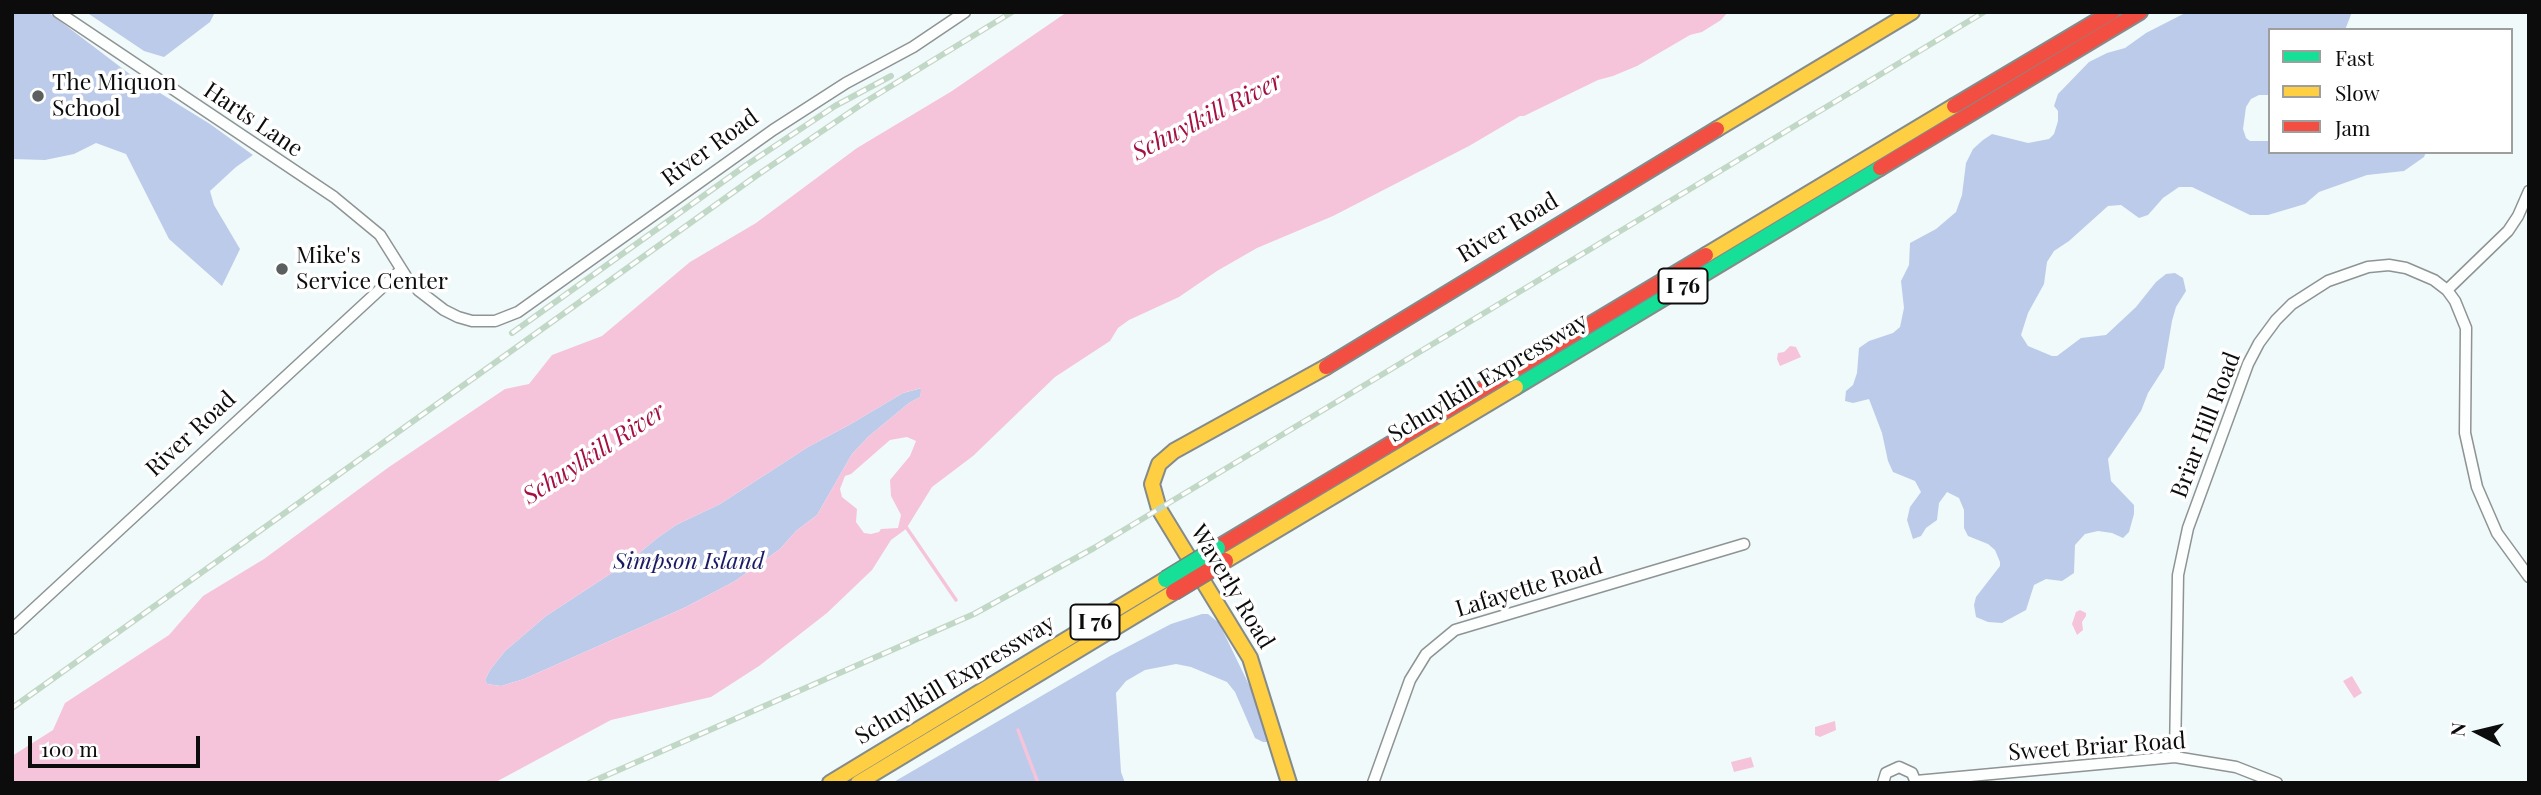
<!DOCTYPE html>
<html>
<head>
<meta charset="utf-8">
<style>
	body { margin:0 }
	#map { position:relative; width:2541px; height:795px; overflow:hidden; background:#f0fafa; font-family:"Playfair Display",serif }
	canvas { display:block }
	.frame { position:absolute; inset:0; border:14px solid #0c0c0c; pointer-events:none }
	.legend { position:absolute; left:2268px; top:28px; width:245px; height:126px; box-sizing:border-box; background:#fff; border:2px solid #9e9e9e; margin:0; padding:9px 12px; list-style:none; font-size:21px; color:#0c0c0c }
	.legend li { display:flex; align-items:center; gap:14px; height:35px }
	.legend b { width:35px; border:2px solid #9e9e9e }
	.north { position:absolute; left:2443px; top:697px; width:70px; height:70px; -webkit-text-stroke:5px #fff; paint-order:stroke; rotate:277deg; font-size:19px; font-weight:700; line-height:28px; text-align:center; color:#0c0c0c }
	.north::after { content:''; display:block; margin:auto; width:24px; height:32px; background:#0c0c0c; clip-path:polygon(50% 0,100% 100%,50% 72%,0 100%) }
	.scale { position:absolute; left:28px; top:736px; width:172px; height:32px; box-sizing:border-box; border:4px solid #0c0c0c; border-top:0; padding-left:9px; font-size:21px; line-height:24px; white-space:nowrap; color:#0c0c0c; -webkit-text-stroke:5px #fff; paint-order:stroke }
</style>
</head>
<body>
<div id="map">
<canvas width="2541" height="795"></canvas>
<div class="frame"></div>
<ul class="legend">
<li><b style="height:9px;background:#16e098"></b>Fast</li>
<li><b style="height:9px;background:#ffcf43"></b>Slow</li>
<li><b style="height:9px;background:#f24e42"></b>Jam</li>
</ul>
<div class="north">N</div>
<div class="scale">100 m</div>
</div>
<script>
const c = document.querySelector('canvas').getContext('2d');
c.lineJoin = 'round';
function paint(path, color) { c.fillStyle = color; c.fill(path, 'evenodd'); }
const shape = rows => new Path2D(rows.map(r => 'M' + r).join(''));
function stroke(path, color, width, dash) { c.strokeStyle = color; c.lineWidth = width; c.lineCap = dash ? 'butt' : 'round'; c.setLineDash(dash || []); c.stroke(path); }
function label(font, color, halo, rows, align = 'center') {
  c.font = font + ' "Playfair Display",serif'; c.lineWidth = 7; c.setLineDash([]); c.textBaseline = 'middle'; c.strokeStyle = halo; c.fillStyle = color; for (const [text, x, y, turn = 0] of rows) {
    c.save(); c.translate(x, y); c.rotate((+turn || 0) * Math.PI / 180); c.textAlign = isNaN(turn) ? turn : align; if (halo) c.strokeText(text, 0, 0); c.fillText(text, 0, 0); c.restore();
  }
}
const forest = shape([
	[12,12,48,12,131,75,210,124,253,155,236,167,210,191,214,205,240,249,222,286,169,239,126,154,96,143,74,154,45,160,12,159],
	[86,12,215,12,210,22,164,57,144,51],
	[2187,12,2352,12,2345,30,2270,30,2270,95,2259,95,2251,99,2246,107,2243,129,2246,138,2250,141,2270,141,2270,152,2426,152,2424,157,2404,171,2367,175,2319,192,2305,204,2268,215,2250,215,2192,187,2179,187,2163,198,2148,215,2139,218,2121,205,2108,206,2069,241,2054,251,2047,262,2044,284,2028,313,2021,335,2028,346,2052,356,2057,356,2081,338,2106,335,2136,307,2156,282,2166,274,2175,273,2183,278,2186,291,2176,307,2172,321,2164,368,2148,393,2141,411,2108,459,2111,481,2134,505,2134,514,2129,532,2123,538,2112,533,2098,531,2085,534,2075,545,2074,573,2062,581,2046,579,2034,585,2026,610,2002,623,1988,622,1976,617,1974,605,1976,597,2000,566,2000,562,1995,550,1988,544,1968,536,1964,528,1964,510,1959,498,1947,492,1939,503,1937,520,1926,528,1921,536,1913,539,1907,520,1910,507,1921,492,1915,481,1893,472,1888,461,1882,433,1869,399,1853,403,1845,401,1846,391,1853,385,1857,373,1859,348,1869,341,1893,333,1900,327,1904,308,1901,281,1909,265,1910,243,1936,229,1956,212,1962,195,1966,163,1973,149,1983,140,1992,134,2028,143,2049,139,2054,134,2058,121,2058,111,2054,106,2058,94,2089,62,2107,53,2125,48,2146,33],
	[922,388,920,397,909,403,868,437,852,454,817,515,796,531,780,549,735,581,686,607,524,679,501,686,487,684,485,680,490,670,505,651,546,616,630,561,656,539,676,525,720,504,808,447,849,425,903,393],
	[1202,614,1208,614,1219,623,1269,726,1272,739,1270,742,1263,742,1255,738,1235,692,1227,682,1191,667,1176,664,1145,670,1126,681,1116,693,1121,772,1125,783,892,783,1110,656,1171,624]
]);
const water = shape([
	[1067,12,1728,12,1721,20,1702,32,1690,35,1637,66,1613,76,1598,80,1524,116,1520,116,1469,146,1333,216,1257,248,1217,271,1179,297,1129,320,1118,328,1110,341,1055,377,973,456,932,487,906,529,891,540,872,570,827,613,759,666,711,697,611,720,494,783,12,783,12,756,53,730,65,703,169,635,203,596,264,559,389,467,505,389,529,384,552,355,602,336,690,262,756,223,857,148,952,91],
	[921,388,920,397,909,403,868,437,852,454,817,515,796,531,780,549,735,581,686,607,524,679,501,686,487,684,485,680,490,670,505,651,546,616,630,561,656,539,676,525,720,504,808,447,849,425,903,393],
	[907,437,916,441,910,456,890,480,891,496,901,515,898,528,881,529,879,532,871,534,864,533,856,522,857,509,842,497,840,489,845,476,851,474,890,440],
	[1790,346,1796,347,1801,357,1780,366,1777,359,1778,353,1784,352],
	[2080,610,2086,613,2086,616,2082,622,2083,630,2077,635,2072,624,2076,612],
	[2352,676,2362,693,2354,698,2343,681],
	[1835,721,1836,730,1820,737,1815,735,1815,727],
	[1751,757,1754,767,1734,772,1731,762]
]);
const stream = shape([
	[906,527,956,600],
	[1018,730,1038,783]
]);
const street = shape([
	[58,12,334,197,380,235,407,278],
	[418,290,444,310,458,317,472,321,495,321,518,312,773,130,846,83,913,47,965,12],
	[2447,290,2508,231,2518,216,2529,191],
	[12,629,401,270],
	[2175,757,2178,575,2188,528,2248,364,2259,343,2276,320,2292,304,2328,281,2368,267,2389,265,2406,268,2434,280,2447,290,2455,301,2466,328,2465,433,2477,487,2497,533,2529,577],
	[1916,781,2175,757,2236,767,2277,783],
	[1373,783,1410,680,1426,654,1455,630,1744,544],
	[1883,783,1886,773,1899,767,1912,773,1916,783]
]);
const fast = shape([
	[1516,387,1880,168]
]);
const slow = shape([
	[1717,129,1912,12],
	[1706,255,1954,106],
	[1225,561,1516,387],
	[830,783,1166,579],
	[858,783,1174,592],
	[1289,783,1250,658,1159,509,1152,484,1159,464,1174,451,1326,367]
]);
const jam = shape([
	[1954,106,2112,12],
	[1880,168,2140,12],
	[1326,367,1717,129],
	[1217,548,1706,255]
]);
const rail = shape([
	[512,333,745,166,835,106,891,76],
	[12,708,756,176,865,102,1012,12],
	[589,783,974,614,1025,586,1094,548,1984,12]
]);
const fastBridge = shape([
	[1166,579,1217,548]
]);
const jamBridge = shape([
	[1174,592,1225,561]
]);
const markers = [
	[38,96,7,"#5c5f5f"],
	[282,269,7,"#5c5f5f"]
];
const shields = [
	[1683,286,49],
	[1095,622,49]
];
const shieldNames = [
	["I 76",1683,286],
	["I 76",1095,622]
];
const poiNames = [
	["The Miquon",52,83],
	["School",52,109],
	["Mike's",296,256],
	["Service Center",296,282]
];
const streetNames = [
	["Harts Lane",253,120,34],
	["River Road",710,148,-36],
	["River Road",1508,228,-31],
	["Schuylkill Expressway",1488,378,-31],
	["Briar Hill Road",2206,425,-69],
	["River Road",191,434,-43],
	["Waverly Road",1232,587,59],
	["Lafayette Road",1529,588,-17],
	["Schuylkill Expressway",955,680,-31],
	["Sweet Briar Road",2097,747,-4]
];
const parkNames = [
	["Simpson Island",689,562]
];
const waterNames = [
	["Schuylkill River",1207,117,-27],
	["Schuylkill River",594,454,-33]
];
paint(forest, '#bccbea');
paint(water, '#f6c4da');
stroke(stream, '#f6c4da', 3.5);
stroke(street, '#8f9393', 13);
stroke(fast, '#858a8a', 18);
stroke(slow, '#858a8a', 18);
stroke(jam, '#858a8a', 18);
stroke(street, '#fdfefe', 10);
stroke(fast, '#16e098', 14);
stroke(slow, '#ffcf43', 14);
stroke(jam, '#f24e42', 14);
stroke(rail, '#c2d8c7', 6);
stroke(rail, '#fff', 3.5, [10]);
stroke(fastBridge, '#7c8080', 19, []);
stroke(jamBridge, '#7c8080', 19, []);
stroke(fastBridge, '#16e098', 16);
stroke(jamBridge, '#f24e42', 16);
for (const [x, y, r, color] of markers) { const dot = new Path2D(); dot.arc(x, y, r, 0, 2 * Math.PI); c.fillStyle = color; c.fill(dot); stroke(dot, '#fff', 2.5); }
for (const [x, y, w] of shields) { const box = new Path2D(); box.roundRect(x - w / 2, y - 17.5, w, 35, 5); c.fillStyle = '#fff'; c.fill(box); stroke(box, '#0c0c0c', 2); }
label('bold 21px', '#0c0c0c', null, shieldNames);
label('23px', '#0c0c0c', '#fff', poiNames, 'left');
label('23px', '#0c0c0c', '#fff', streetNames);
label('italic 23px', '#1a1a67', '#fff', parkNames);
label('italic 24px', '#a41044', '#fff', waterNames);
</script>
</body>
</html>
